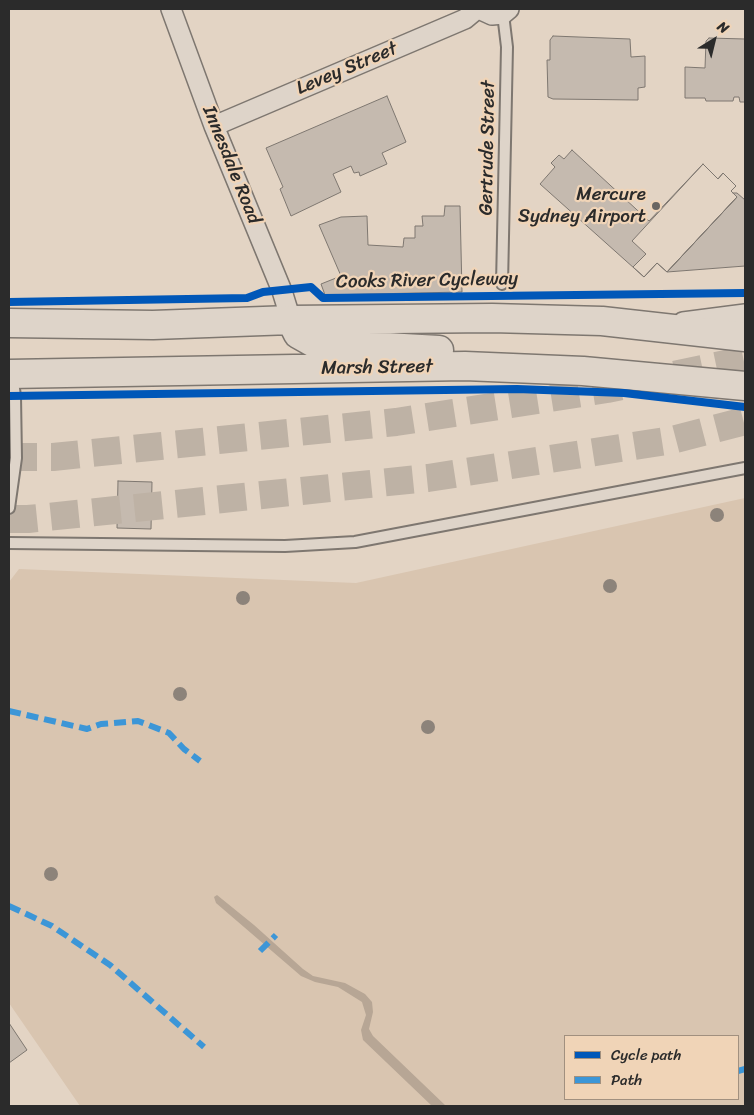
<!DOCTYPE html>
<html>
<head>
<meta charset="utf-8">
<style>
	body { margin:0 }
	#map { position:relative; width:754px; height:1115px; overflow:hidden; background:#e3d4c4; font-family:Sriracha,sans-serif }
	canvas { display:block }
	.frame { position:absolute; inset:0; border:10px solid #2b2b2b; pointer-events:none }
	.legend { position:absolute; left:564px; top:1035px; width:175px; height:65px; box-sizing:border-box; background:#f0d4b7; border:1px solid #a1907f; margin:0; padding:6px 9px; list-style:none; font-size:15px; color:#2b2b2b }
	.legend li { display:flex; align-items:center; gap:10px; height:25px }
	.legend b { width:25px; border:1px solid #a1907f }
	.north { position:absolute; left:689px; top:15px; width:50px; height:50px; -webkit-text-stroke:4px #f0d4b7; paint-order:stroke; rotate:36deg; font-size:14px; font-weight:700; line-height:20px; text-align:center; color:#2b2b2b }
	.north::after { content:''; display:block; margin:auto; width:18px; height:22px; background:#2b2b2b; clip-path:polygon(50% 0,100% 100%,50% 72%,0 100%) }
</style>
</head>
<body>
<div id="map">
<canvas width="754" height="1115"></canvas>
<div class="frame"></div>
<ul class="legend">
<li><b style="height:6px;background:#0057b8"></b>Cycle path</li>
<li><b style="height:6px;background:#3c96d7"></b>Path</li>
</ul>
<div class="north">N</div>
</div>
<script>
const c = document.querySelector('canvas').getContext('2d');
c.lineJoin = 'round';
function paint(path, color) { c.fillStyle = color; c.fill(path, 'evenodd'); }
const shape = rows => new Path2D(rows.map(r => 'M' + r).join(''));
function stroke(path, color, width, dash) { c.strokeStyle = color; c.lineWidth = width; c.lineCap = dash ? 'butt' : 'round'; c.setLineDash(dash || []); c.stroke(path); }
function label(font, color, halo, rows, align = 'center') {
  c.font = font + ' Sriracha,sans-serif'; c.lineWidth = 4.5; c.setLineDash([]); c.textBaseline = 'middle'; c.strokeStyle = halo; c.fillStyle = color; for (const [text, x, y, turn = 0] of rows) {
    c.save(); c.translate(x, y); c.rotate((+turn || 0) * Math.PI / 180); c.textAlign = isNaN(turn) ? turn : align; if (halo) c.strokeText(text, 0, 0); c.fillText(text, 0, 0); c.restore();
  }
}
const green = shape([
	[745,498,745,1106,80,1106,9,1003,9,582,19,569,356,583],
	[565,1036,738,1036,738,1099,565,1099]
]);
const water = shape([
	[217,895,254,925,303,969,313,976,345,983,365,994,372,1002,373,1012,369,1029,373,1036,446,1106,432,1106,363,1040,361,1030,366,1015,362,1002,338,987,315,982,301,976,216,903,214,897]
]);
const building = shape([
	[553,36,630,39,631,57,645,56,645,87,638,88,638,100,553,99,548,97,547,60,550,60,550,40,553,36],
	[709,38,745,39,745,102,740,102,739,97,734,97,733,101,706,101,705,98,685,98,685,67,705,68,706,41,709,38],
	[387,96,406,142,382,153,387,164,360,176,359,172,354,173,351,166,333,174,341,192,291,216,280,189,283,187,266,148,387,96],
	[572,150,649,221,703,164,718,179,723,173,736,186,731,191,737,197,667,272,657,263,644,277,540,184,555,167,551,163,559,155,564,159,572,150],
	[703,164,718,179,723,173,736,186,731,191,737,197,667,272,657,263,644,277,633,267,646,254,632,241,703,164],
	[733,193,737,193,745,200,745,266,667,272,737,197,733,193],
	[445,206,460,206,462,292,325,295,321,284,341,276,319,225,341,217,367,216,368,245,403,247,404,238,415,238,415,226,423,226,422,216,444,216,445,206],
	[118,481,152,482,151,529,117,528,118,481],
	[9,1023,27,1050,9,1063,9,1023]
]);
const motorwayTunnel = shape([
	[9,457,53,457,396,422,607,389,745,360],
	[9,519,28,519,428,478,672,440,745,421]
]);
const service = shape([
	[502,284,507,47,503,14],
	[9,508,16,458,15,396,12,375],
	[9,543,285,546,355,542,745,468]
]);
const minor = shape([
	[171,9,214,126,282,291,291,320],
	[479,9,492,15,503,14,509,9],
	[214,126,465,19,477,9],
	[683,322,745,314]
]);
const primary = shape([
	[291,320,298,334,314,343,439,350],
	[9,323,153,325,291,320,492,318,602,321,745,337],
	[9,374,465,366,583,371,745,386]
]);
const quiet = shape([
	[9,711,87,729,101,724,138,721,169,733,184,749,200,761],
	[9,906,52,926,110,965,204,1047],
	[260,951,276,935],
	[738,1071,745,1069]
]);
const cycleway = shape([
	[9,302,247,298,263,292,311,287,323,298,745,293],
	[9,396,517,389,624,393,745,407]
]);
const trees = [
	[717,515],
	[610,586],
	[243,598],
	[180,694],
	[428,727],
	[51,874]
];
const markers = [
	[656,206,5,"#6b6661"]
];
const streetNames = [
	["Levey Street",347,69,-23],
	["Gertrude Street",488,148,-89],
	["Innesdale Road",231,165,68],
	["Cooks River Cycleway",427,281,-1],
	["Marsh Street",377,368,-1]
];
const poiNames = [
	["Mercure",646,195],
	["Sydney Airport",646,217]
];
paint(green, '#d9c5b0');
paint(water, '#b7a695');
paint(building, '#c5baaf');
stroke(building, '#7e7770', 1);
stroke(motorwayTunnel, '#beb2a5', 28, [28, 14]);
stroke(service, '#7e7770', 14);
stroke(minor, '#7e7770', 22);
stroke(primary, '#7e7770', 31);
stroke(service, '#ded4c9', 10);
stroke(minor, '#ded4c9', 19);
stroke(primary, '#ded4c9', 28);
stroke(quiet, '#3c96d7', 6, [12, 6]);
stroke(cycleway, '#0057b8', 8);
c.fillStyle = '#8c837a';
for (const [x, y] of trees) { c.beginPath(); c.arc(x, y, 7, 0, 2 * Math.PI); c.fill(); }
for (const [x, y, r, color] of markers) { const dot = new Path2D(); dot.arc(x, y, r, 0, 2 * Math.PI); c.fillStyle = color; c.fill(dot); stroke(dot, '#f0d4b7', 2); }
label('19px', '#2b2b2b', '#f0d4b7', streetNames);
label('19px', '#2b2b2b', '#f0d4b7', poiNames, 'right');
</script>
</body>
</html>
